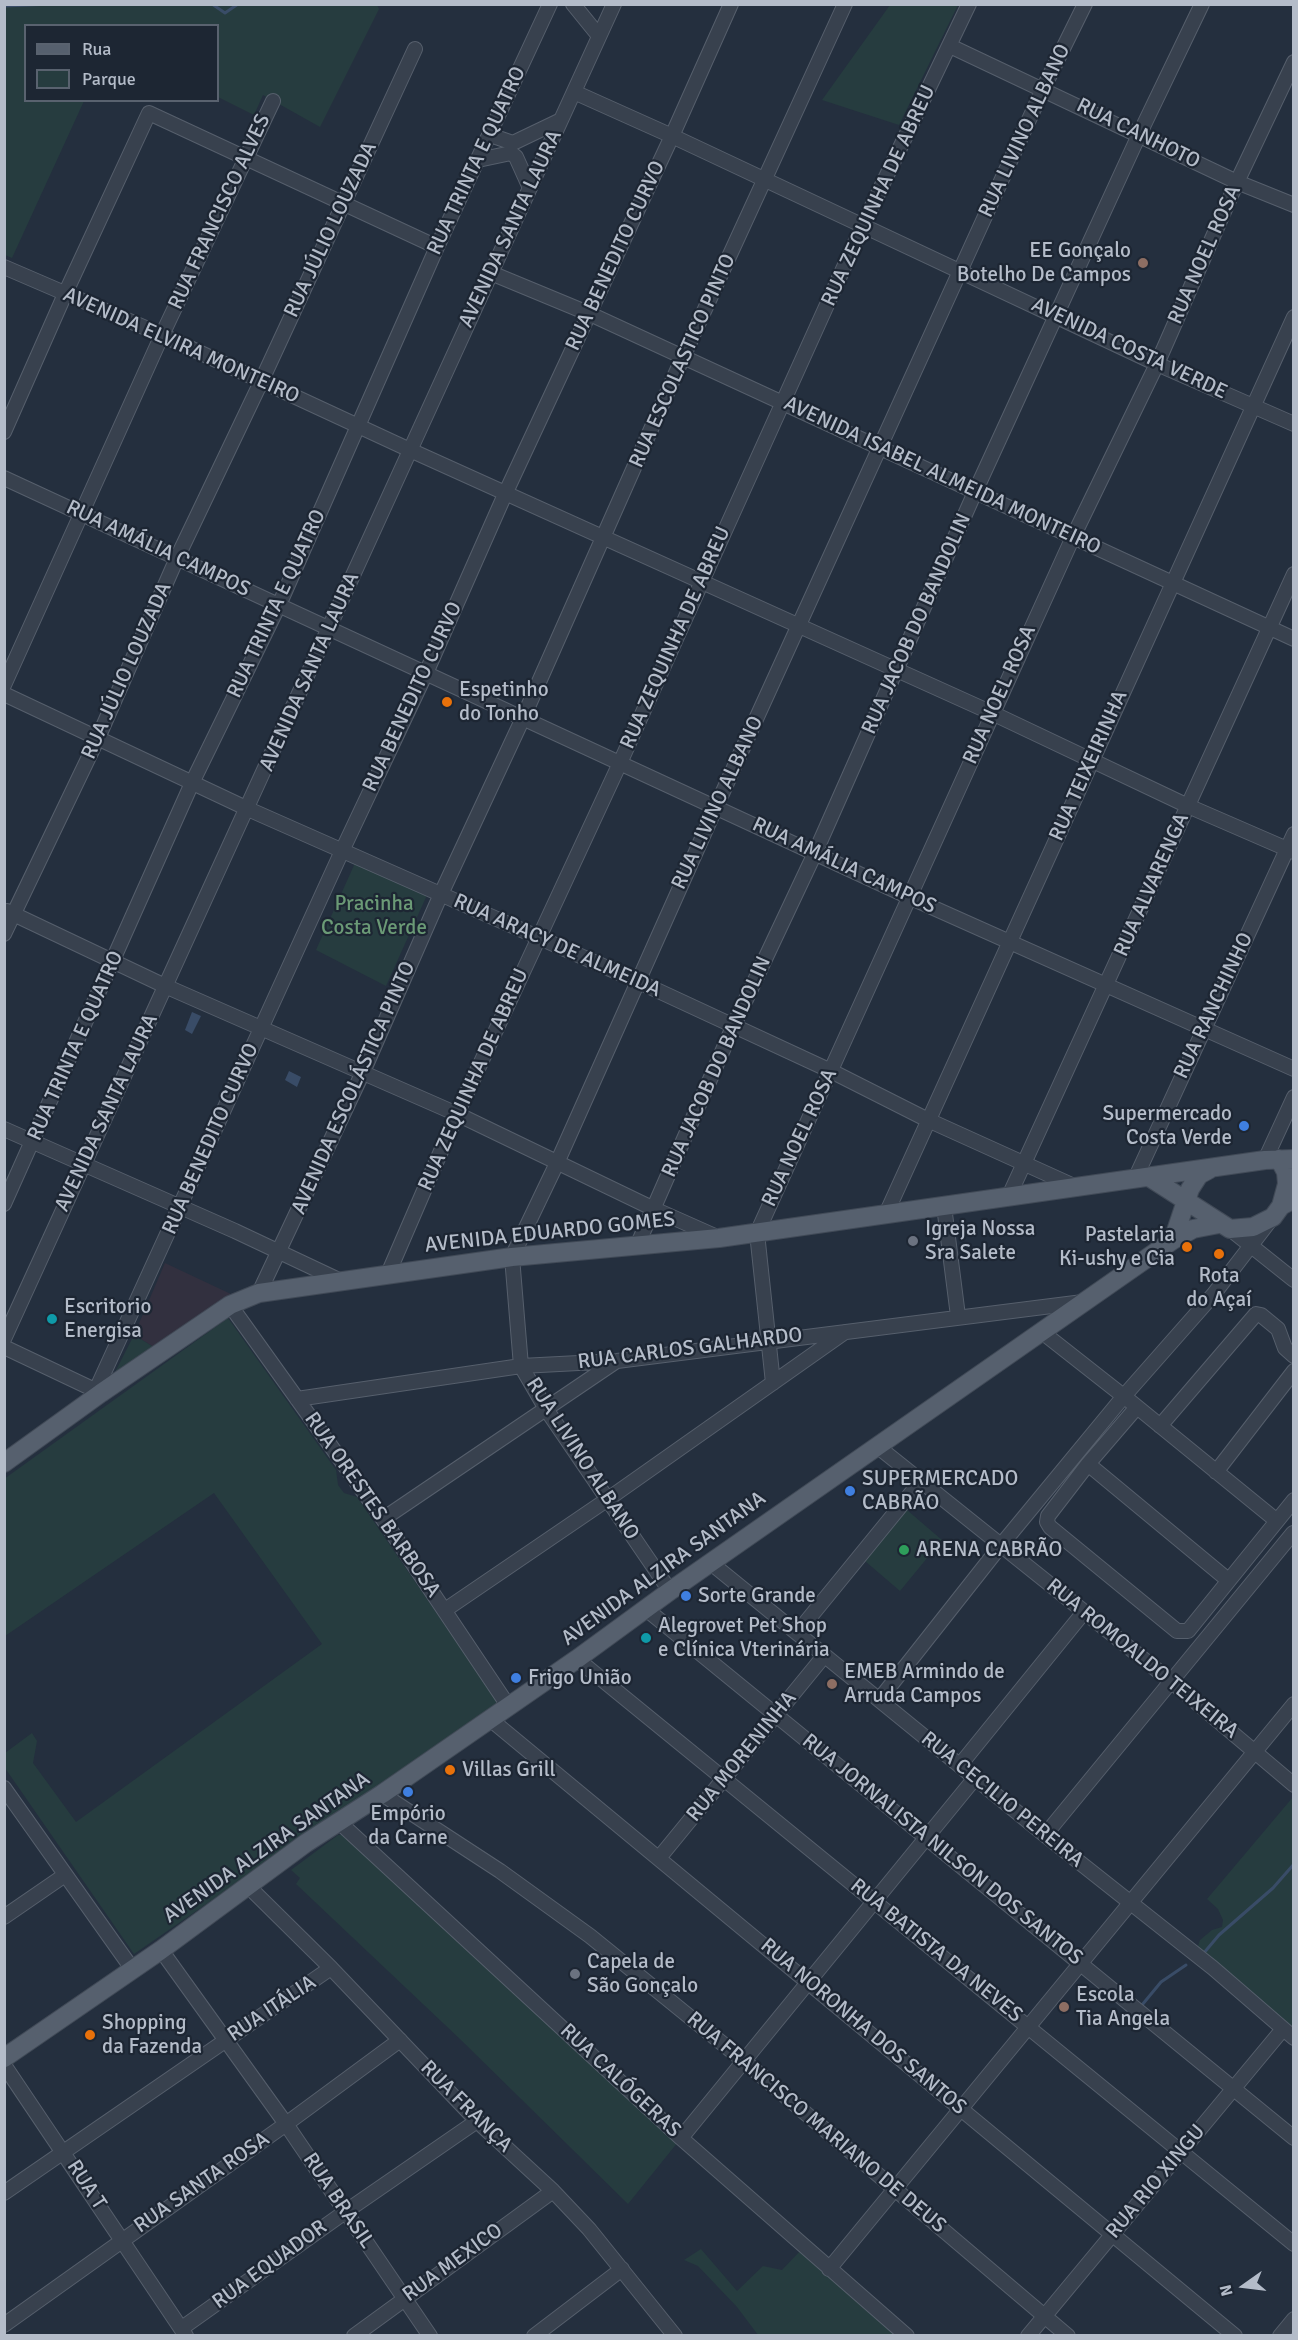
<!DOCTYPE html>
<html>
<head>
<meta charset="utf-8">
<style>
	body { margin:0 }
	#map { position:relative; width:1298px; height:2340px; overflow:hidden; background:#242f3e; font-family:Signika,sans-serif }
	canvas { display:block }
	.frame { position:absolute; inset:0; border:6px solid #b4bcc9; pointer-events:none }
	.legend { position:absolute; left:24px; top:24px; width:195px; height:78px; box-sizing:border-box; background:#1d2633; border:2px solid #59626f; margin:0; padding:8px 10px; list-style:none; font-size:18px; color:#b4bcc9 }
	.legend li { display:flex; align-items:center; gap:12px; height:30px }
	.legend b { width:30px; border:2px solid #59626f }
	.north { position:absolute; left:1214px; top:2256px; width:60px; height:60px; -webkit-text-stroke:4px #1d2633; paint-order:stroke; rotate:256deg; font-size:16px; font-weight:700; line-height:24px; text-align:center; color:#b4bcc9 }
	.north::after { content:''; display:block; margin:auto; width:21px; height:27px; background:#b4bcc9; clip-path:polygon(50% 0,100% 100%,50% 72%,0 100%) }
</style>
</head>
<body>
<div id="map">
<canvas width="1298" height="2340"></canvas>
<div class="frame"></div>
<ul class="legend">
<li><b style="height:8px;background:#56606e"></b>Rua</li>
<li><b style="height:16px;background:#263c3f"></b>Parque</li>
</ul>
<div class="north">N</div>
</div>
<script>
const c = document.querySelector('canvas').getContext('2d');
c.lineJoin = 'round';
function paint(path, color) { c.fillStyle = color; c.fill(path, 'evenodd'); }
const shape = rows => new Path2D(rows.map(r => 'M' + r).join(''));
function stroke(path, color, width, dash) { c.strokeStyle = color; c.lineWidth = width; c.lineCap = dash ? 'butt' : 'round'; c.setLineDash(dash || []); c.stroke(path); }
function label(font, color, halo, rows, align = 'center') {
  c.font = font + ' Signika,sans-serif'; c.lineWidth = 4.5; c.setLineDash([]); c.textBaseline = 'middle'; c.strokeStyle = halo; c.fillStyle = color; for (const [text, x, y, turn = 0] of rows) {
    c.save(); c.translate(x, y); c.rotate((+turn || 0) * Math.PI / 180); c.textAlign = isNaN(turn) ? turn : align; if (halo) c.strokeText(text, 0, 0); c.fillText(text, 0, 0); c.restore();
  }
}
const medical = shape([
	[165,1263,233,1295,157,1349,134,1335]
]);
const green = shape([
	[5,5,377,5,379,9,320,127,263,95,254,115,218,97,218,26,26,26,26,100,84,101,12,258,5,255],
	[890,5,958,5,899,125,822,100],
	[355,863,427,895,386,986,316,950],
	[228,1318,336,1470,338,1485,344,1493,357,1497,498,1703,134,1954,5,1768,5,1753,32,1733,37,1741,33,1763,76,1822,322,1644,214,1493,5,1636,4,1479],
	[134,1335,157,1349,109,1384],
	[907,1510,942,1540,900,1591,865,1561],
	[1293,1797,1293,2030,1200,1950,1198,1946,1200,1940,1212,1930,1222,1927,1223,1920,1218,1909,1207,1899],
	[338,1835,342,1835,371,1859,678,2142,628,2204,461,2040,296,1884,300,1878,291,1870],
	[701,2249,737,2291,763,2266,782,2270,802,2249,898,2335,758,2335,737,2307,698,2266,684,2260]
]);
const water = shape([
	[192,1012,201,1016,192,1034,185,1030],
	[289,1071,301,1077,297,1087,285,1080]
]);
const stream = shape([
	[212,4,225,13,238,4],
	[4,6,52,4],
	[1203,1954,1219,1935,1273,1888,1294,1864],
	[1142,2005,1161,1982,1186,1965]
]);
const minor = shape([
	[573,4,599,36],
	[950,46,1237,182,1294,205],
	[574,92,672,136,1157,364,1294,424],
	[490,135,513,143,561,120],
	[478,160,511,153,516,157,530,188],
	[4,267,162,335,410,450,992,713,1188,806,1294,852],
	[491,273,590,314,1294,639],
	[4,432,65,294,149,113,437,247],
	[4,478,909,897,1294,1069],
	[4,685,162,335,273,101],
	[4,694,248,809,637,981,831,1071,928,1120,1076,1187],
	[7,911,165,986,457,1114,654,1209,717,1237],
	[4,934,98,738,177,558,261,382,415,49],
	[4,1129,235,1231,341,1281],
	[1265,1160,1294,1097],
	[1135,1179,1294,834],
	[1009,1196,1294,574],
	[4,1204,192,783,279,605,437,247,550,4],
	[944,1206,958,1316],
	[886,1214,1294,317],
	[1230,1229,1294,1280],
	[637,1246,733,1027,815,853,975,492,1139,135,1202,4],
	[388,1274,457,1114,620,763,863,225,969,4],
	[259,1293,363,1072,441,894,523,718,683,357,845,4],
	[230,1305,383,1519,509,1707],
	[1042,1332,1131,1402,1277,1521],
	[4,1339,614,4],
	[4,1347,101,1393],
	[773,1383,757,1233,1073,537,1157,364,1237,182,1294,62],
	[96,1390,342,851,426,673,506,492,672,136,731,4],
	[297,1399,521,1366,617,1361,1083,1302],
	[1137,1407,1088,1464,1048,1516,1047,1522,1050,1527,1177,1631,1188,1631,1294,1500],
	[1160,1426,1256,1314,1261,1315,1278,1329,1285,1348,1294,1356],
	[877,1446,1172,1682,1294,1785],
	[1088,1464,1228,1580],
	[1216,1472,1294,1371],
	[383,1519,615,1362],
	[711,1563,1045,1835,1213,1968,1294,2038],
	[670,1591,546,1409,521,1366,512,1257,557,1163,716,807,1043,89,1085,4],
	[646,1609,1294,2138],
	[445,1610,608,1499,845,1332],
	[797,1633,921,1481],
	[577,1659,1294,2244],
	[879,1700,1002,1544,1124,1396,1213,1295,1272,1218],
	[490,1719,1235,2336],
	[960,1765,1084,1612],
	[4,1788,133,1970],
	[382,1794,500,1871,590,1936,744,2061,1068,2336],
	[338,1821,681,2138,907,2336],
	[1045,1835,1293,1533],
	[659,1858,824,1656],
	[249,1887,331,1968,477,2121,553,2191,589,2229,675,2336],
	[4,1917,65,1875],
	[161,1950,286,2124,430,2336],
	[4,2065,186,2336],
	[681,2138,975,1778],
	[4,2193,331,1968],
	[829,2269,1294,1704],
	[4,2325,286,2124,400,2040],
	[182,2328,345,2212,477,2121],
	[354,2336,553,2191],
	[534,2336,622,2269],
	[1028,2336,1283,2029],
	[1280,2336,1294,2319]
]);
const major = shape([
	[1279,1159,1286,1172,1287,1184,1281,1206],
	[1149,1177,1230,1229,1253,1227,1273,1217,1281,1206,1294,1199],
	[1173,1240,1190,1189,1199,1175,1210,1169],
	[4,1463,101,1393,230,1305,259,1293,512,1257,719,1238,1265,1160,1294,1159],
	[4,2058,161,1950,306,1843,382,1794,577,1659,670,1591,1173,1240,1193,1229,1219,1224]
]);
const markers = [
	[1143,263,6,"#8d6e63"],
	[447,702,6,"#e8710a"],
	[1244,1126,6,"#3f7fe0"],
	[913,1241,6,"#6b7280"],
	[1187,1247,6,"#e8710a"],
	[1219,1254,6,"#e8710a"],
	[52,1319,6,"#0f9aa8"],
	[850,1491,6,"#3f7fe0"],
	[904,1550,6,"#2e9e5b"],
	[686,1596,6,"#3f7fe0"],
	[646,1638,6,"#0f9aa8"],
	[516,1678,6,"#3f7fe0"],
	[832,1684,6,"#8d6e63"],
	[450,1770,6,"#e8710a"],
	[408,1792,6,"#3f7fe0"],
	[575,1974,6,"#6b7280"],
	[1064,2007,6,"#8d6e63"],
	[90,2035,6,"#e8710a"]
];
const streetNames = [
	["RUA LIVINO ALBANO",1025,131,-65],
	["RUA CANHOTO",1138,134,26],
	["RUA TRINTA E QUATRO",477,161,-65],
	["RUA ZEQUINHA DE ABREU",879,196,-65],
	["RUA FRANCISCO ALVES",220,212,-65],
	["AVENIDA SANTA LAURA",511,229,-65],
	["RUA JÚLIO LOUZADA",331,230,-65],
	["RUA NOEL ROSA",1205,255,-66],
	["RUA BENEDITO CURVO",616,256,-65],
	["AVENIDA ELVIRA MONTEIRO",181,346,24],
	["AVENIDA COSTA VERDE",1129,349,25],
	["RUA ESCOLASTICO PINTO",683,361,-66],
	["AVENIDA ISABEL ALMEIDA MONTEIRO",942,476,25],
	["RUA AMÁLIA CAMPOS",158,549,25],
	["RUA TRINTA E QUATRO",277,604,-65],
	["RUA JACOB DO BANDOLIN",917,624,-66],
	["RUA ZEQUINHA DE ABREU",676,638,-66],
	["RUA JÚLIO LOUZADA",127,671,-66],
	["AVENIDA SANTA LAURA",310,672,-66],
	["RUA NOEL ROSA",1000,695,-66],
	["RUA BENEDITO CURVO",413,697,-65],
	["RUA TEIXEIRINHA",1089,766,-66],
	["RUA LIVINO ALBANO",718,803,-65],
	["RUA AMÁLIA CAMPOS",844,866,25],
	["RUA ALVARENGA",1152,885,-66],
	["RUA ARACY DE ALMEIDA",557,946,24],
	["RUA RANCHINHO",1214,1006,-65],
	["RUA TRINTA E QUATRO",76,1046,-66],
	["RUA JACOB DO BANDOLIN",717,1067,-66],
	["RUA ZEQUINHA DE ABREU",474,1080,-66],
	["AVENIDA ESCOLÁSTICA PINTO",354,1088,-66],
	["AVENIDA SANTA LAURA",107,1113,-65],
	["RUA NOEL ROSA",800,1138,-65],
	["RUA BENEDITO CURVO",211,1139,-66],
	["AVENIDA EDUARDO GOMES",550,1233,-6],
	["RUA CARLOS GALHARDO",690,1349,-7],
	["RUA LIVINO ALBANO",582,1459,57],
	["RUA ORESTES BARBOSA",372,1505,55],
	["AVENIDA ALZIRA SANTANA",664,1569,-36],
	["RUA ROMOALDO TEIXEIRA",1142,1659,39],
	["RUA MORENINHA",742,1757,-51],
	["RUA CECILIO PEREIRA",1002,1800,39],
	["AVENIDA ALZIRA SANTANA",267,1848,-35],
	["RUA JORNALISTA NILSON DOS SANTOS",942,1850,39],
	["RUA BATISTA DA NEVES",936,1951,39],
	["RUA ITÁLIA",272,2009,-34],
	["RUA NORONHA DOS SANTOS",863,2027,40],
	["RUA CALÓGERAS",620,2081,43],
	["RUA FRANÇA",466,2107,45],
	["RUA FRANCISCO MARIANO DE DEUS",816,2123,40],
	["RUA RIO XINGU",1156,2182,-50],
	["RUA SANTA ROSA",202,2183,-35],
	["RUA T",86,2185,57],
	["RUA BRASIL",338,2201,56],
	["RUA MEXICO",453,2263,-36],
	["RUA EQUADOR",270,2265,-36]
];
const poiNames = [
	["EE Gonçalo",1131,251,"right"],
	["Botelho De Campos",1131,275,"right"],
	["Espetinho",459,690],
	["do Tonho",459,714],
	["Supermercado",1232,1114,"right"],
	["Costa Verde",1232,1138,"right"],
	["Igreja Nossa",925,1229],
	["Sra Salete",925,1253],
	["Pastelaria",1175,1235,"right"],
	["Ki-ushy e Cia",1175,1259,"right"],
	["Rota",1219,1276,"center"],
	["do Açaí",1219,1300,"center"],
	["Escritorio",64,1307],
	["Energisa",64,1331],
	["SUPERMERCADO",862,1479],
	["CABRÃO",862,1503],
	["ARENA CABRÃO",916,1550],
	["Sorte Grande",698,1596],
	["Alegrovet Pet Shop",658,1626],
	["e Clínica Vterinária",658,1650],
	["EMEB Armindo de",844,1672],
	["Arruda Campos",844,1696],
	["Frigo União",528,1678],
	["Villas Grill",462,1770],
	["Empório",408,1814,"center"],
	["da Carne",408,1838,"center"],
	["Capela de",587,1962],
	["São Gonçalo",587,1986],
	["Escola",1076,1995],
	["Tia Angela",1076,2019],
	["Shopping",102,2023],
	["da Fazenda",102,2047]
];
const parkNames = [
	["Pracinha",374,904],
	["Costa Verde",374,928]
];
paint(medical, '#32303f');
paint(green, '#263c3f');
paint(water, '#394c67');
stroke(stream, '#394c67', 3);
stroke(minor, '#565f6c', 16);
stroke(major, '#414a57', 20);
stroke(minor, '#38414e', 14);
stroke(major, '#56606e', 18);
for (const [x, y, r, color] of markers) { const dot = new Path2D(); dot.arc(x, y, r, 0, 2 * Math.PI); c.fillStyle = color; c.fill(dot); stroke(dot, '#1d2633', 2); }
label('21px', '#b4bcc9', '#1d2633', streetNames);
label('21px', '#b4bcc9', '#1d2633', poiNames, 'left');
label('21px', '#6b9a76', '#1d2633', parkNames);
</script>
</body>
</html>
